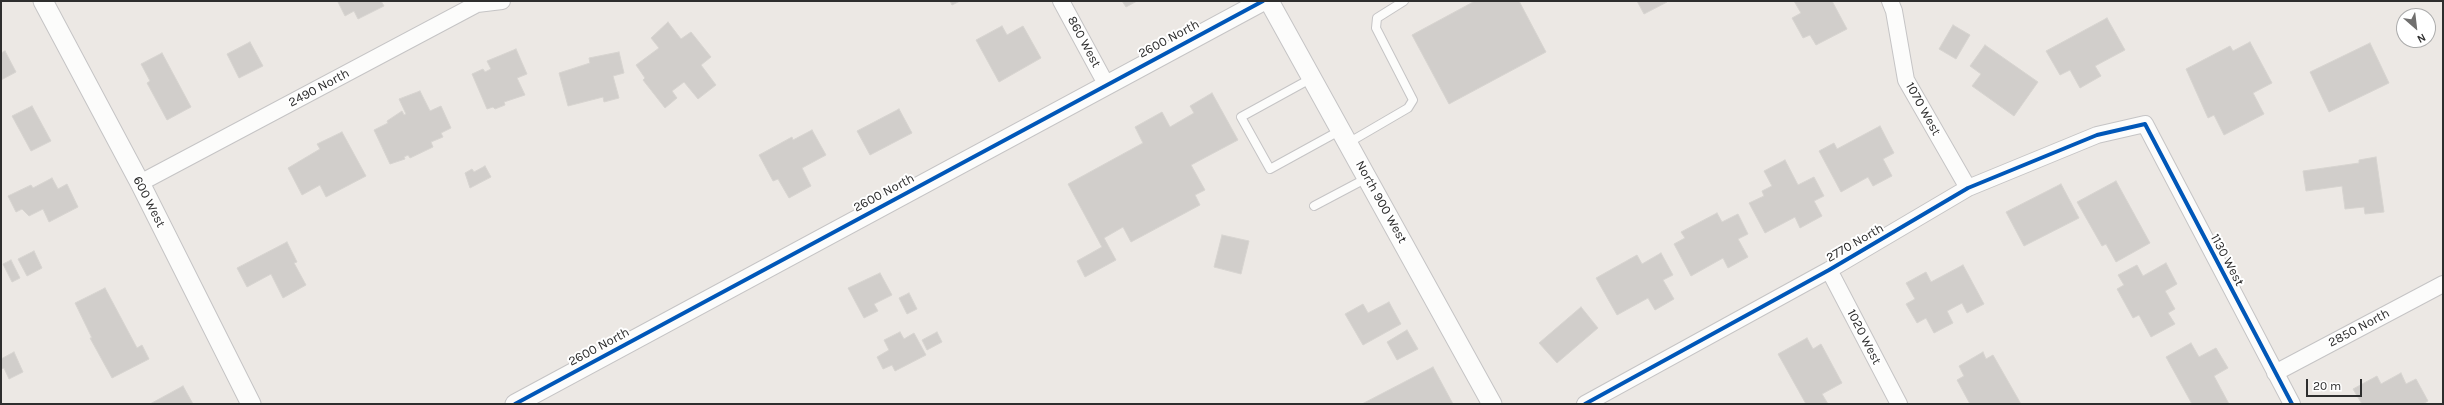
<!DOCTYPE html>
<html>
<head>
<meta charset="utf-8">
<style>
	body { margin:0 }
	#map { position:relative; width:2444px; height:405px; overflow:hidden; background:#ece8e4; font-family:Karla,sans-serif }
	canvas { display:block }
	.frame { position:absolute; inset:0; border:2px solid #2e2e2e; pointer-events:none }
	.north { position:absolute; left:2396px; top:8px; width:40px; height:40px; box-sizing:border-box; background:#fff; border:1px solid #ababab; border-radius:50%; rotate:152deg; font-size:11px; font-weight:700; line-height:16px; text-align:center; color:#2e2e2e }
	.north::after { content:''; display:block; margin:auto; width:14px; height:18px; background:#706f6e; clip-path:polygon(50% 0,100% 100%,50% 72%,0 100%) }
	.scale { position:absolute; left:2306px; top:379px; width:56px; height:18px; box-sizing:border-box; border:2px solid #2e2e2e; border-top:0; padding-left:5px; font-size:12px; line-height:14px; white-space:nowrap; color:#2e2e2e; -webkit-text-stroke:3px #fff; paint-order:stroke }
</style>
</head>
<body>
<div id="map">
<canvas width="2444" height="405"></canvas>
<div class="frame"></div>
<div class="north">N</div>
<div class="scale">20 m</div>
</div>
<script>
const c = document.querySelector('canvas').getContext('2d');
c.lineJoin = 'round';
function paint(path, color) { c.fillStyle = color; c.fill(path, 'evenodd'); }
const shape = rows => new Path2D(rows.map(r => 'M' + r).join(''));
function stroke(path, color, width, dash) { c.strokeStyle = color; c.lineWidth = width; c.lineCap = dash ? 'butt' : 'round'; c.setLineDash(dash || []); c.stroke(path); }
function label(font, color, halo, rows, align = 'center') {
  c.font = font + ' Karla,sans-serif'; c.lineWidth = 4; c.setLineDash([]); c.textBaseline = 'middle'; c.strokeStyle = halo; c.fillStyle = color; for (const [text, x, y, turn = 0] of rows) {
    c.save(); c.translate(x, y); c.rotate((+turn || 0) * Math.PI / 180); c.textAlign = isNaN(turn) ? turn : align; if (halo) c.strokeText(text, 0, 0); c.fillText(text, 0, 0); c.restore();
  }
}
const building = shape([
	[340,1,381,1,384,6,358,19,354,11,345,16,338,2,340,1],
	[950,1,960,1,952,5,950,1],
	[1122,1,1137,1,1126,7,1122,1],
	[1475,1,1519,1,1546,52,1449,104,1412,35,1475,1],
	[1637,1,1667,1,1667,2,1644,14,1637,1],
	[1794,1,1832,1,1847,29,1816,45,1810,35,1803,38,1792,18,1801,13,1794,1],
	[2107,18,2125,50,2095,66,2101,76,2080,88,2070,70,2060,75,2046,51,2107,18],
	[668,22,681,39,691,32,711,57,701,65,716,85,698,99,684,82,672,91,677,98,665,108,643,80,645,78,636,65,659,48,651,38,668,22],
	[1953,25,1970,35,1956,59,1939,49,1953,25],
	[1002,26,1007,35,1023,26,1041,58,999,82,976,40,1002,26],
	[250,42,263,66,239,78,227,54,250,42],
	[2250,42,2272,83,2253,93,2264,114,2224,135,2214,115,2208,118,2186,69,2230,46,2233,51,2250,42],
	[2370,43,2389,83,2329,112,2310,72,2370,43],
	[1985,45,2038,82,2014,116,1972,86,1981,74,1970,66,1985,45],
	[516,49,527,74,517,78,525,95,504,102,505,105,495,109,493,107,487,109,472,74,483,69,485,72,491,69,487,61,516,49],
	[5,51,16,72,1,80,1,53,5,51],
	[619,52,624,73,613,76,619,98,604,102,603,97,568,106,559,73,590,63,589,58,619,52],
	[162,53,191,107,167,120,147,83,150,81,141,64,162,53],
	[420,91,430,111,441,106,451,128,441,133,443,137,431,142,433,147,410,158,408,155,404,157,405,159,390,164,374,130,388,123,387,121,402,111,404,115,406,114,399,99,420,91],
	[1212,93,1238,140,1191,165,1205,190,1195,195,1200,205,1131,242,1123,227,1104,238,1116,260,1085,277,1077,261,1102,247,1068,184,1143,143,1135,127,1162,112,1170,127,1194,113,1190,106,1212,93],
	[32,106,51,141,31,151,12,116,32,106],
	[899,109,912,133,870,155,857,131,899,109],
	[1880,126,1894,153,1883,159,1892,176,1873,186,1868,177,1841,192,1819,151,1834,143,1837,149,1880,126],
	[812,130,826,155,802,168,811,186,789,198,778,179,773,181,759,155,792,137,793,140,812,130],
	[342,132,366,176,326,197,320,185,302,195,288,168,320,149,317,144,342,132],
	[2376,157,2384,212,2365,214,2364,207,2345,209,2342,186,2306,191,2303,171,2359,163,2359,160,2376,157],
	[1785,160,1798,185,1814,177,1824,196,1814,201,1822,216,1800,228,1795,217,1765,233,1749,203,1764,196,1762,191,1772,186,1764,171,1785,160],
	[485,166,491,177,470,188,465,173,472,169,474,172,485,166],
	[52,178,58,189,67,184,78,207,49,222,43,209,29,216,22,209,16,212,8,196,31,185,33,188,52,178],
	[2116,181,2150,243,2116,262,2106,244,2102,246,2077,202,2116,181],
	[2061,184,2079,218,2024,246,2006,212,2061,184],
	[1717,213,1722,222,1738,214,1748,234,1738,239,1748,257,1728,268,1723,258,1691,276,1674,244,1685,238,1681,232,1717,213],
	[1222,235,1249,241,1241,274,1214,267,1222,235],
	[287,242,297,262,294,263,306,285,283,298,271,274,247,287,237,268,287,242],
	[34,251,42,268,27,276,18,259,34,251],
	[1661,253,1673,275,1663,280,1674,299,1655,310,1648,298,1617,315,1596,278,1637,255,1642,264,1661,253],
	[11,260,20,278,12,282,3,264,11,260],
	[2166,263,2177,284,2165,291,2175,309,2168,313,2175,324,2151,337,2139,315,2133,318,2117,289,2124,285,2118,275,2137,265,2143,276,2166,263],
	[1963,265,1984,304,1967,313,1962,303,1947,311,1953,323,1934,333,1926,318,1917,323,1906,304,1915,299,1906,283,1926,272,1931,282,1963,265],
	[880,273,892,295,874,304,878,311,864,318,848,288,880,273],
	[105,288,137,348,142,345,149,359,112,378,90,338,92,338,75,303,105,288],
	[909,293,917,309,907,314,899,298,909,293],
	[1389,302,1401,324,1363,345,1345,314,1363,304,1368,313,1389,302],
	[1581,307,1598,328,1557,363,1539,343,1581,307],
	[1407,330,1418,349,1397,360,1387,342,1407,330],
	[900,332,904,339,914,333,926,355,895,371,892,365,883,369,877,357,889,350,884,340,900,332],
	[937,332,942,342,927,350,922,340,937,332],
	[1807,338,1813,349,1821,344,1842,383,1822,394,1828,404,1806,404,1778,354,1807,338],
	[2191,343,2199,357,2216,348,2228,368,2214,376,2229,404,2192,404,2166,357,2191,343],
	[14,352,23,372,9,379,4,368,1,369,1,359,14,352],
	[1983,352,1986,359,1993,355,2021,404,1970,404,1957,380,1964,376,1959,366,1983,352],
	[1433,367,1453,404,1362,404,1433,367],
	[2401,373,2406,384,2416,379,2428,401,2423,404,2362,404,2353,389,2377,376,2381,384,2401,373],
	[183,386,193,404,150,404,183,386]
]);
const service = shape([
	[1312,78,1241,117,1270,169,1341,130],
	[1348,143,1408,108,1413,100,1376,28,1377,18,1404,1],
	[1314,206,1367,178]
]);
const minor = shape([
	[1061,1,1106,84],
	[1890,1,1894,11,1906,80,1968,188],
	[140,183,477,4,502,1],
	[1829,270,1899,404],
	[2275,373,2443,284],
	[1585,404,1829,270,1968,188,2097,135,2145,124,2292,404]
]);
const tertiary = shape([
	[43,1,140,183,251,404],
	[1269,1,1492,404],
	[515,404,1263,1]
]);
const cycleway = shape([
	[515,404,1263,1],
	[1585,404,1829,270,1968,188,2097,135,2145,124,2292,404]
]);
const streetNames = [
	["2600 North",1169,39,-28],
	["860 West",1084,42,62],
	["2490 North",319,88,-28],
	["1070 West",1923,109,61],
	["2600 North",884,193,-28],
	["600 West",149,202,63],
	["North 900 West",1381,202,61],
	["2770 North",1855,243,-30],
	["1130 West",2227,260,62],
	["2850 North",2359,328,-28],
	["1020 West",1864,337,63],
	["2600 North",599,347,-28]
];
paint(building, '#d1cecb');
stroke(building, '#d7d4d0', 1);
stroke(service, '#c5c4c5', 10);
stroke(minor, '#c5c4c5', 18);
stroke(tertiary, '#c5c4c5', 21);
stroke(service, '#fcfcfb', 8);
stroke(minor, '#fcfcfb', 16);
stroke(tertiary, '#fcfcfb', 19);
stroke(cycleway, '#0057b8', 4);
label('13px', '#2e2e2e', '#fff', streetNames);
</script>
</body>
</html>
